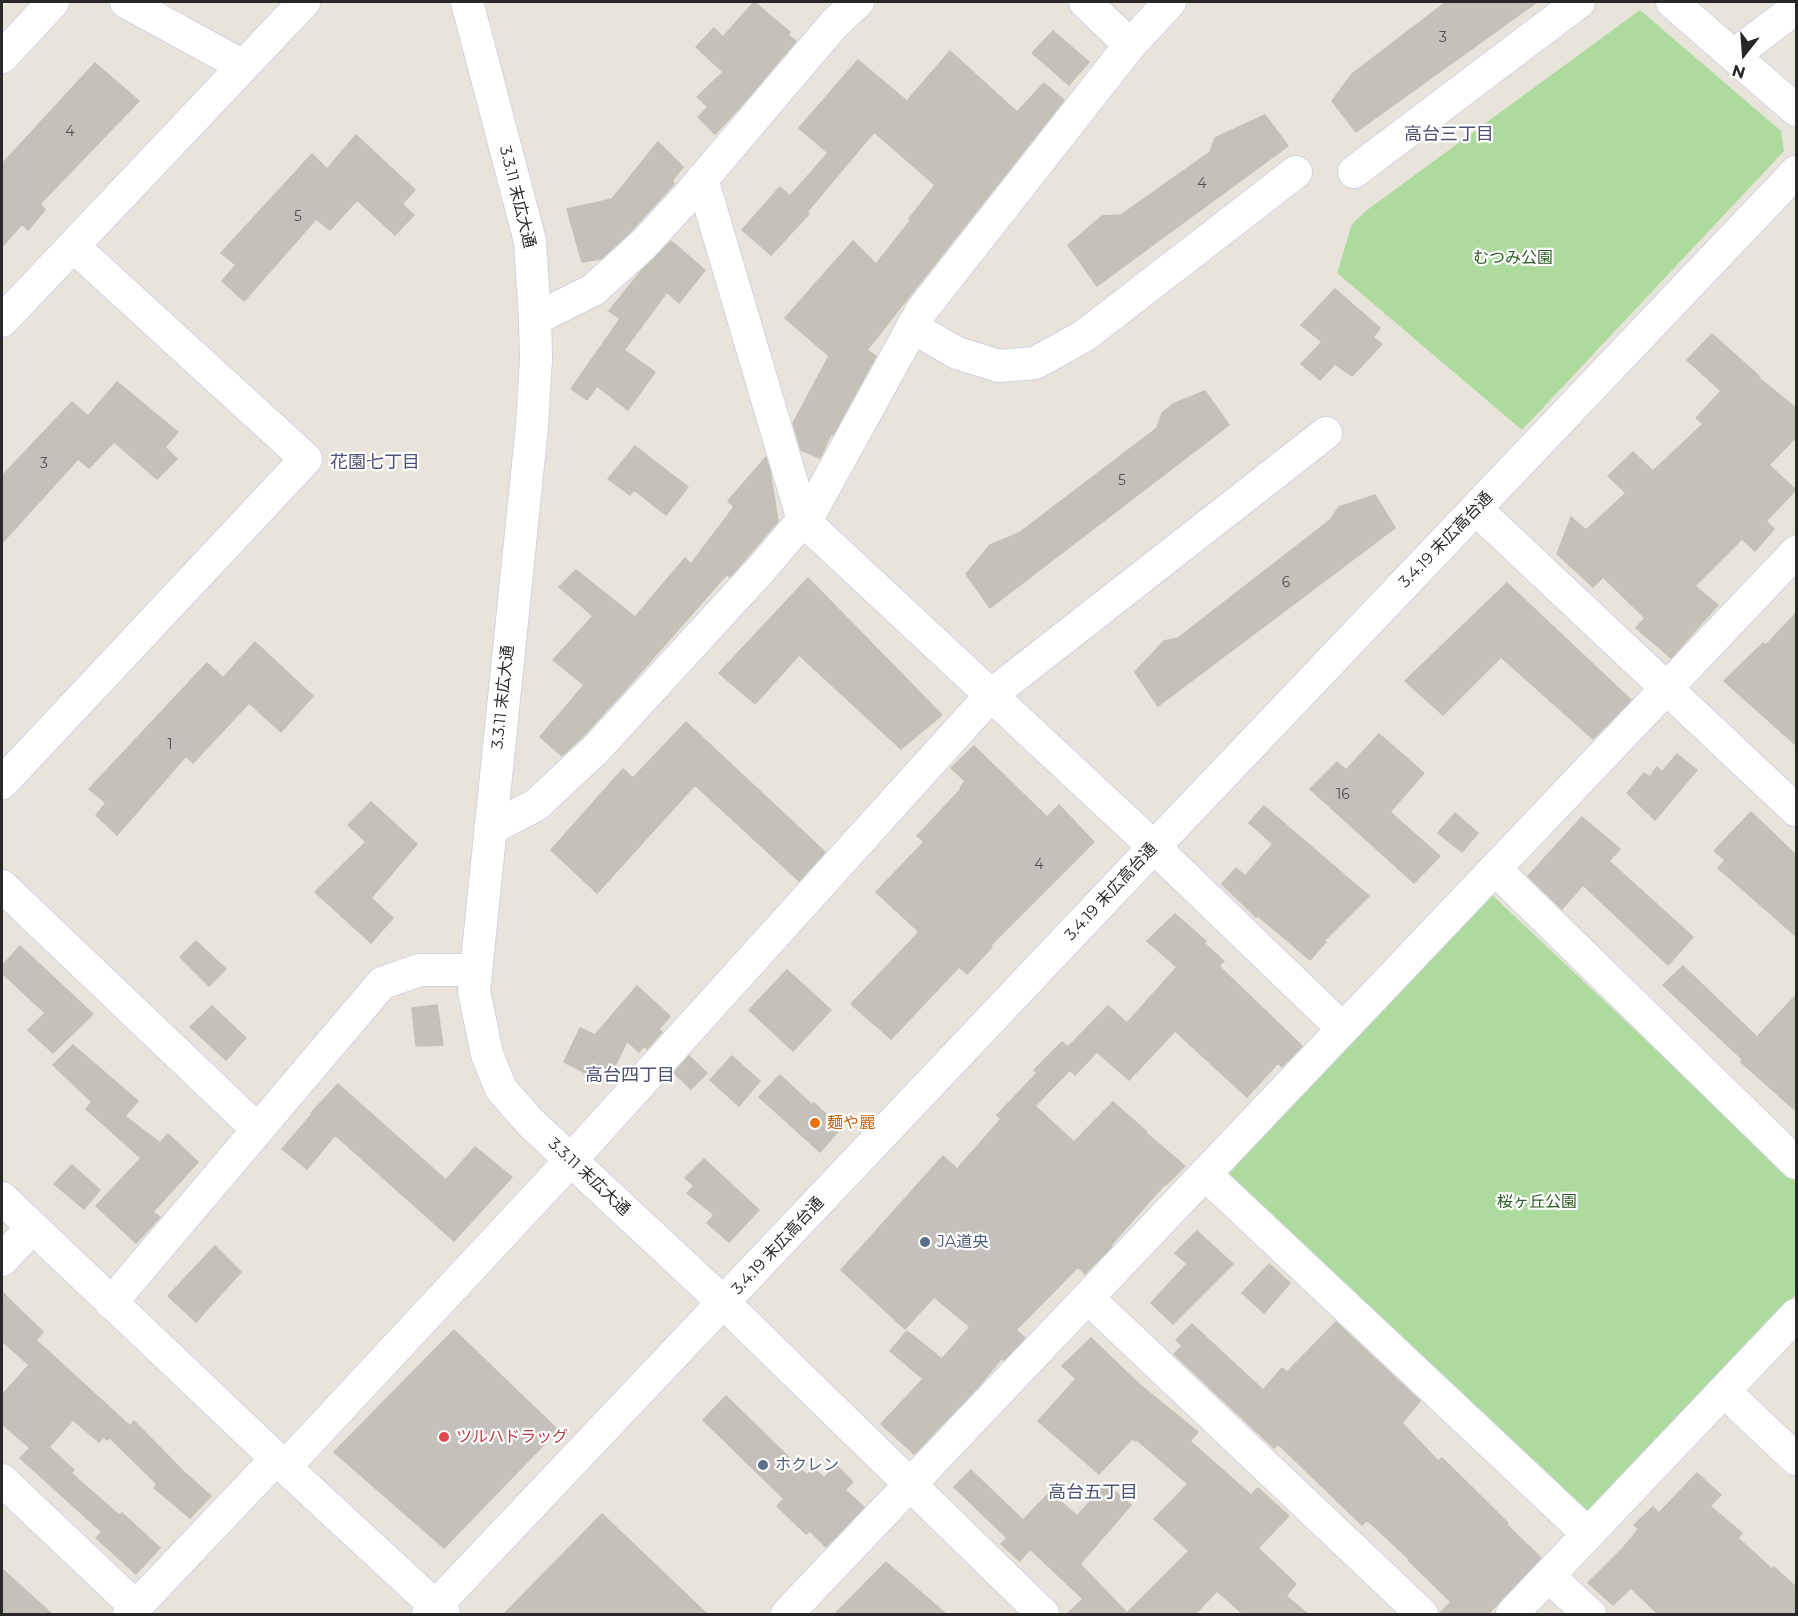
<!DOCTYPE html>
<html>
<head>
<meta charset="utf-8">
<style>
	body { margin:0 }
	#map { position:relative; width:1798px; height:1616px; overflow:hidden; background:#e9e4db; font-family:Montserrat,sans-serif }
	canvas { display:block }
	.frame { position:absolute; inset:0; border:3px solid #282828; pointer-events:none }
	.north { position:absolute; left:1714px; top:24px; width:60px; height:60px; -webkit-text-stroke:4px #fff; paint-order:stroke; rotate:197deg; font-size:16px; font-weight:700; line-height:24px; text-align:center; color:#282828 }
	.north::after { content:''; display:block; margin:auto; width:21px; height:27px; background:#282828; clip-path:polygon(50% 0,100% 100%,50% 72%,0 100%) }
</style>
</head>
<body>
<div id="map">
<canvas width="1798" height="1616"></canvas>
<div class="frame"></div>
<div class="north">N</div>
</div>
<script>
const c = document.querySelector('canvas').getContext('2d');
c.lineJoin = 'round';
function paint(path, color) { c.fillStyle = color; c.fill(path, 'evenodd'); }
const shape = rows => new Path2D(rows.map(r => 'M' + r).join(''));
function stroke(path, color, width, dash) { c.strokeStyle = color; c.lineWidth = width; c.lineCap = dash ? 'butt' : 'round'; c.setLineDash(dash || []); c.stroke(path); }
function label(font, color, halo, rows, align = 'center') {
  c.font = font + ' Montserrat,"Noto Sans JP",sans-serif'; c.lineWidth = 4.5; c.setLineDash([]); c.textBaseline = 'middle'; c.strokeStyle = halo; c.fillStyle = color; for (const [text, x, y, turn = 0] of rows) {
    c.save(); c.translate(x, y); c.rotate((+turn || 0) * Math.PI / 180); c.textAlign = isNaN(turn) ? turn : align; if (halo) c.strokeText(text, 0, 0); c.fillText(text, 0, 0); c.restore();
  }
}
const green = shape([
	[1640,10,1781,131,1784,151,1522,430,1337,273,1352,224,1367,210],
	[1491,894,1796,1182,1796,1294,1586,1514,1228,1174]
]);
const building = shape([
	[754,2,790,32,788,35,796,41,740,107,715,134,698,117,708,107,697,97,723,72,696,47,714,28,723,37,754,2],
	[1446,2,1537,2,1356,132,1332,101,1352,74,1446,2],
	[1053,31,1089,62,1069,85,1032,53,1053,31],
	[950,51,1017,112,1044,83,1064,100,867,350,876,356,833,435,831,434,820,458,801,450,793,423,829,356,785,318,853,241,876,264,911,220,909,219,935,185,874,132,807,212,809,214,771,255,742,230,780,187,790,196,828,153,799,128,858,60,907,101,950,51],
	[95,63,139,101,40,204,45,210,28,230,22,224,2,247,2,164,95,63],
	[1265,115,1288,146,1097,286,1068,245,1102,216,1121,215,1210,152,1215,138,1265,115],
	[356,135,415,190,402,204,414,215,395,235,357,200,330,230,316,219,244,301,222,281,236,265,221,253,312,154,327,169,356,135],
	[658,142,683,167,672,181,674,184,630,232,601,259,582,262,567,209,612,199,658,142],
	[671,241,705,270,679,303,667,292,624,350,655,372,628,410,597,386,587,400,571,389,620,319,609,311,642,270,671,241],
	[1335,289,1380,328,1373,337,1382,344,1352,376,1335,364,1320,380,1301,364,1322,342,1301,325,1335,289],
	[1712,334,1759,376,1758,377,1797,409,1797,436,1769,465,1796,490,1766,521,1774,529,1755,551,1742,539,1695,586,1718,605,1671,658,1636,628,1645,618,1603,577,1593,587,1557,554,1571,517,1586,530,1626,493,1608,476,1633,452,1653,471,1703,424,1696,418,1721,391,1687,360,1712,334],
	[117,382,178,432,165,447,177,459,157,479,114,442,89,468,78,459,2,543,2,476,72,402,88,416,117,382],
	[1205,391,1229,425,990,608,966,574,990,545,1019,533,1157,428,1162,413,1173,404,1205,391],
	[635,446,688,487,666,515,634,490,630,495,608,479,635,446],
	[766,457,770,471,778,521,730,577,727,574,625,690,583,736,562,756,540,737,584,685,553,660,593,616,559,587,576,570,635,617,685,558,691,564,734,507,728,501,766,457],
	[1375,495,1395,528,1158,706,1135,672,1164,641,1178,638,1330,520,1339,507,1375,495],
	[808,578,942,715,901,749,799,655,755,704,719,673,808,578],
	[1507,583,1631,700,1593,739,1501,657,1443,715,1405,681,1507,583],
	[1797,612,1797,746,1724,681,1763,643,1766,645,1797,612],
	[255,642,313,696,281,732,249,703,193,763,186,756,117,835,96,815,106,803,89,789,207,663,223,678,255,642],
	[686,722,825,852,799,881,695,785,597,893,551,850,623,769,633,778,686,722],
	[1379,734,1424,773,1390,812,1440,856,1414,883,1310,789,1337,762,1346,770,1379,734],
	[974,746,1047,817,1059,805,1094,842,990,946,992,947,967,974,959,967,891,1039,851,1004,919,932,876,892,924,842,917,836,961,789,960,788,965,781,951,768,974,746],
	[1677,754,1697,770,1655,820,1627,793,1644,773,1650,777,1657,767,1662,772,1677,754],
	[371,802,417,844,371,898,393,918,371,943,315,892,366,842,348,825,371,802],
	[1264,806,1369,896,1324,941,1326,942,1310,960,1258,916,1256,917,1222,884,1236,868,1245,876,1273,844,1249,823,1264,806],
	[1751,812,1797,856,1797,937,1718,868,1725,860,1714,851,1751,812],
	[1455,813,1478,833,1462,852,1438,833,1455,813],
	[1582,817,1620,849,1609,861,1693,937,1668,965,1583,885,1562,909,1528,876,1582,817],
	[1175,914,1206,941,1204,943,1224,961,1219,966,1302,1046,1282,1067,1278,1063,1247,1097,1175,1031,1129,1080,1097,1052,1075,1075,1070,1070,1035,1106,1074,1142,1113,1102,1147,1132,1146,1133,1185,1166,1166,1185,1165,1184,1111,1245,1112,1246,1085,1274,1078,1267,1016,1330,1025,1338,1004,1360,1002,1358,978,1387,914,1454,881,1424,923,1379,890,1351,907,1331,942,1359,970,1327,934,1297,905,1329,841,1270,943,1156,957,1169,1001,1119,997,1115,1037,1073,1034,1070,1062,1042,1068,1047,1108,1006,1127,1023,1177,967,1147,941,1175,914],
	[196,941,226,969,209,986,180,957,196,941],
	[20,946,93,1014,53,1053,28,1030,45,1013,2,973,2,966,20,946],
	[1683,966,1757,1037,1797,994,1797,1112,1741,1062,1743,1060,1663,985,1683,966],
	[787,970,831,1010,793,1051,749,1010,787,970],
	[637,986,670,1016,659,1029,662,1032,647,1049,644,1046,639,1052,627,1041,607,1084,564,1062,580,1028,595,1035,637,986],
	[437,1005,443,1045,416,1046,412,1008,437,1005],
	[212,1006,246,1038,226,1060,190,1027,212,1006],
	[73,1045,138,1101,125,1116,160,1143,168,1134,198,1162,153,1212,160,1217,136,1243,96,1206,141,1158,86,1109,92,1102,53,1065,73,1045],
	[689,1056,707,1073,691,1089,674,1073,689,1056],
	[732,1056,760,1081,739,1106,710,1080,732,1056],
	[780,1075,812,1105,814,1103,841,1128,820,1152,759,1097,780,1075],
	[338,1084,446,1180,475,1147,512,1177,454,1241,335,1135,307,1169,282,1149,312,1114,311,1113,338,1084],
	[704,1159,759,1210,729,1242,707,1223,714,1215,687,1193,694,1186,685,1178,704,1159],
	[72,1165,100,1190,84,1209,54,1184,72,1165],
	[1197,1231,1233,1264,1173,1324,1151,1303,1187,1264,1175,1253,1197,1231],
	[215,1246,241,1272,196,1322,168,1296,215,1246],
	[1269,1264,1290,1283,1264,1313,1242,1293,1269,1264],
	[2,1292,43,1332,36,1340,130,1426,134,1421,184,1472,211,1496,190,1518,154,1488,157,1484,110,1438,107,1440,104,1437,99,1442,73,1420,49,1447,74,1470,71,1473,119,1515,122,1513,160,1548,136,1574,96,1538,102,1532,20,1458,30,1448,2,1424,2,1395,29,1365,2,1341,2,1292],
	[1336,1322,1420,1401,1402,1423,1438,1461,1442,1458,1508,1523,1506,1524,1541,1558,1488,1614,1439,1614,1451,1602,1408,1560,1409,1559,1367,1520,1362,1525,1278,1444,1274,1448,1174,1354,1182,1346,1176,1340,1192,1324,1263,1390,1282,1368,1287,1372,1336,1322],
	[454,1330,558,1430,444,1548,334,1452,454,1330],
	[1091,1338,1139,1384,1198,1432,1190,1441,1251,1495,1258,1488,1289,1516,1258,1548,1296,1584,1286,1596,1308,1614,1243,1614,1217,1591,1195,1614,1067,1614,1083,1599,1030,1549,1020,1561,1001,1544,1007,1538,954,1487,971,1470,1023,1520,1050,1492,1077,1516,1106,1484,1131,1505,1080,1564,1127,1613,1189,1551,1154,1519,1188,1484,1137,1440,1135,1441,1132,1439,1099,1474,1038,1421,1076,1379,1062,1366,1091,1338],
	[726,1396,807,1475,814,1468,824,1478,836,1465,853,1482,845,1490,864,1507,826,1547,810,1531,806,1534,777,1506,784,1499,703,1420,726,1396],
	[1697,1473,1721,1495,1710,1506,1742,1533,1738,1538,1772,1569,1774,1567,1797,1588,1797,1614,1658,1614,1631,1588,1613,1605,1588,1583,1623,1548,1639,1529,1634,1525,1653,1507,1659,1513,1697,1473],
	[602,1514,707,1614,504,1614,602,1514],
	[886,1562,946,1614,835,1614,886,1562],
	[2,1569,52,1614,2,1614,2,1569]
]);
const minor = shape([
	[126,2,243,66],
	[467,2,530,241,535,319,536,359,532,426,474,991,487,1054,501,1089,531,1123,724,1303,1043,1614],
	[1085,2,1130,45],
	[1672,2,1796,110],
	[1734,55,1796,8],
	[2,57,53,2],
	[1354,172,1579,2],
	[702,179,803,520,1154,847,1343,1029],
	[535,319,593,290,643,245,689,195,834,24,858,2],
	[2,321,304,2],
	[912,327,957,353,999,366,1035,363,1084,336,1296,172],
	[1476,509,1796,810],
	[2,783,306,459,73,246],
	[490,829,536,805,596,749,763,567,813,508,922,310,1130,45,1170,2],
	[1495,869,1796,1163],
	[2,886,258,1130],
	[1205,1174,1588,1534],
	[2,1198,285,1467,444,1614],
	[2,1260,32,1228],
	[1088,1298,1422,1614],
	[111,1303,382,983,420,970,476,970],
	[1724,1391,1796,1459],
	[285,1467,571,1160,991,695,1326,433],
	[2,1480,136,1607],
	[1548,1576,1590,1614],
	[129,1614,276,1459],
	[428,1614,1154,847,1796,172],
	[787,1614,1796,552],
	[1512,1614,1796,1315]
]);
const markers = [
	[815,1123,6,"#e8710a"],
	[925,1242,6,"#5c6f8a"],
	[444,1437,6,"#e0444e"],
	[763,1465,6,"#5c6f8a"]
];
const numberNames = [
	["3",1443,38],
	["4",70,132],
	["4",1202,184],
	["5",298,217],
	["3",44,464],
	["5",1122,481],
	["6",1286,583],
	["1",170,745],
	["16",1343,795],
	["4",1039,865]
];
const streetNames = [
	["3.3.11 末広大通",517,197,76],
	["3.4.19 末広高台通",1446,540,-46],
	["3.3.11 末広大通",503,697,-84],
	["3.4.19 末広高台通",1111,892,-47],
	["3.3.11 末広大通",589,1177,43],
	["3.4.19 末広高台通",778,1246,-47]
];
const parkNames = [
	["むつみ公園",1513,258],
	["桜ヶ丘公園",1537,1202]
];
const foodNames = [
	["麺や麗",827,1123]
];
const serviceNames = [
	["JA道央",937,1242],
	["ホクレン",775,1465]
];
const healthNames = [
	["ツルハドラッグ",456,1437]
];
const neighbourhoodNames = [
	["高台三丁目",1449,135],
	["花園七丁目",375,463],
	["高台四丁目",630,1076],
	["高台五丁目",1093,1493]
];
paint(green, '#adda9d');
paint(building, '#c4c1bb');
stroke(building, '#c4c0b5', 1.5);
stroke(minor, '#d1d2e0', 34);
stroke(minor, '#fff', 32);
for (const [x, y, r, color] of markers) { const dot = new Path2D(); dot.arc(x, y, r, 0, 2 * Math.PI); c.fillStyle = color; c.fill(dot); stroke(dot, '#fff', 2); }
label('14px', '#4f4e4d', null, numberNames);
label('16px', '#282828', '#fff', streetNames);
label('16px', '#285c21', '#fff', parkNames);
label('16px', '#c56008', '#fff', foodNames, 'left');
label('16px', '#4e5e75', '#fff', serviceNames, 'left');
label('16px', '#be3a42', '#fff', healthNames, 'left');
label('18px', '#4e5173', '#fff', neighbourhoodNames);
</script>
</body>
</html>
